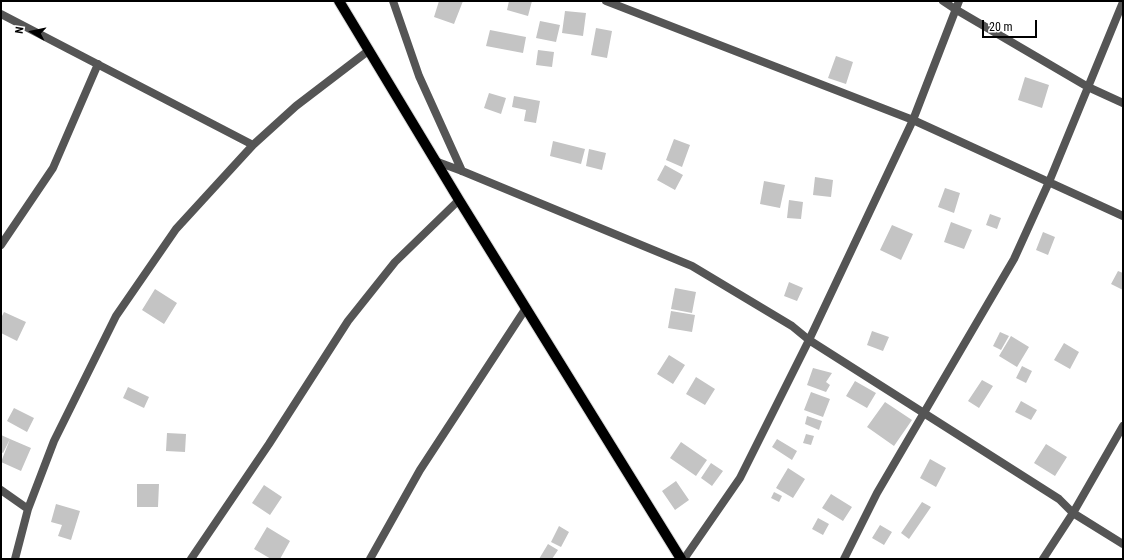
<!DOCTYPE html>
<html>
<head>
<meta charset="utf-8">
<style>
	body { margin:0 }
	#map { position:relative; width:1124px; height:560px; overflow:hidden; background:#fff; font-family:"Roboto Condensed",sans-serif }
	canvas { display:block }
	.frame { position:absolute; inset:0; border:2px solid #000; pointer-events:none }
	.north { position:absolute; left:12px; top:12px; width:40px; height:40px; -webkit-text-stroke:3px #fff; paint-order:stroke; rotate:279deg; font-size:11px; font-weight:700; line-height:16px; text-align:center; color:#000 }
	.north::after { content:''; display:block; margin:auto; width:14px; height:18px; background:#000; clip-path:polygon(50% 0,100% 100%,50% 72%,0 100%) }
	.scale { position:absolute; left:982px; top:20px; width:55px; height:18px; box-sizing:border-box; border:2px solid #000; border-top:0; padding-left:5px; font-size:12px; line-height:14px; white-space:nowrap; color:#000; -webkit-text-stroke:3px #fff; paint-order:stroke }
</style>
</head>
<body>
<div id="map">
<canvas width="1124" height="560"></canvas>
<div class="frame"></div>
<div class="north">N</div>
<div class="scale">20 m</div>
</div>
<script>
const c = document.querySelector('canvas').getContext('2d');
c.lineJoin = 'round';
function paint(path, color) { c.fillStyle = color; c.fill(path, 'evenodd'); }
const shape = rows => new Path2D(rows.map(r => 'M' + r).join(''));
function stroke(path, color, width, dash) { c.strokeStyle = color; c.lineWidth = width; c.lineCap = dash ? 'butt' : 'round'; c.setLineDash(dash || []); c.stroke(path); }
const building = shape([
	[439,1,463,1,454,24,434,17],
	[509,1,532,1,528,16,507,10],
	[565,11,586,13,583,36,562,33],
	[540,21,560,25,556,42,536,38],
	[596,28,612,31,607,58,591,55],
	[490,30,526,37,523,53,486,46],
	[538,50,554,52,552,67,536,65],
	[836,56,853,62,846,84,828,78],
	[1025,77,1049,85,1042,108,1018,100],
	[489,93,506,98,501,114,484,108],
	[514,96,540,101,536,123,524,121,526,110,512,107],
	[674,139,690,145,682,167,666,160],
	[553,141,585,149,581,164,550,156],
	[589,149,606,153,602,170,586,166],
	[665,165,683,175,675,190,657,180],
	[815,177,833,180,831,197,813,195],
	[764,181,785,185,780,208,760,204],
	[945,188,960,193,954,213,938,207],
	[789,200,803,202,801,219,787,218],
	[990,214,1001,218,997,229,986,225],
	[951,222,972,230,964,249,944,242],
	[892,225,913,234,901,260,880,250],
	[1043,232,1055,237,1048,255,1036,250],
	[1118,271,1123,273,1123,290,1111,284],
	[789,282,803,288,797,301,784,296],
	[675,288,696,292,692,313,671,309],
	[155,289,177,303,164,324,142,310],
	[671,311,695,315,692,332,668,328],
	[4,312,26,322,17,341,1,333,1,318],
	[872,331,889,337,883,351,867,345],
	[1000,332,1009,336,1001,350,993,346],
	[1011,336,1029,347,1017,367,999,356],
	[1064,343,1079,352,1070,369,1054,360],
	[669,355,685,365,673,384,657,374],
	[1022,366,1032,371,1026,383,1016,378],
	[813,368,832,373,826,382,830,385,826,392,807,385],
	[696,377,715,389,705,405,686,394],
	[982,380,993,386,979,408,968,401],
	[855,381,876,393,867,408,846,396],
	[128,387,149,397,144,408,123,398],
	[811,392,830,399,823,417,804,410],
	[1021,401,1037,410,1031,420,1015,412],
	[885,402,912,420,894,446,867,427],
	[14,408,34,418,27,432,7,421],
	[807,416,822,421,819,430,805,424],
	[167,433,186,434,185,452,166,451],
	[806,434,814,436,811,445,803,443],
	[1,435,10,439,3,453,1,452],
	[10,439,31,448,21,471,1,462],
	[777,439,797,451,792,460,772,447],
	[681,442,707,460,696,476,670,458],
	[1046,444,1067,457,1055,476,1034,463],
	[930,459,946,468,936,487,920,478],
	[711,463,723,471,712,486,701,478],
	[788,468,805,479,793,498,776,488],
	[676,481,689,500,675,510,662,491],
	[137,484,159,484,158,507,137,507],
	[264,485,282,497,270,515,252,503],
	[774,492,782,496,779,502,771,498],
	[831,494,852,507,843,521,822,508],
	[922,502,931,507,909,539,901,533],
	[56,504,80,511,71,540,58,536,62,525,51,522],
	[818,518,829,524,823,535,812,529],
	[880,525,892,532,884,545,872,538],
	[559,526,569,532,561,547,551,542],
	[267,527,290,541,280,559,271,559,254,549],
	[548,544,558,550,552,559,539,559]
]);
const street = shape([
	[393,1,419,76,462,171],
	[606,1,913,120,1123,216],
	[943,1,955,9,1088,87,1123,103],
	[1,14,253,145],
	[435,161,462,171,692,266,792,326,809,340,1059,499,1073,513,1123,544],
	[1,245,53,168,98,64],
	[1,490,28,509],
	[15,559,28,509,54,441,116,316,176,229,253,145,296,106,368,51],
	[191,559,269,444,348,321,395,262,459,200],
	[370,559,420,470,526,308],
	[684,559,740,478,809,340,913,120,959,1],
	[844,559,877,493,1014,259,1049,182,1123,2],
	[1043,559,1073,513,1123,426]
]);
const primary = shape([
	[339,1,459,200,681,559]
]);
paint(building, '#c4c4c4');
stroke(primary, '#dbdbdb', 12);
stroke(street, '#555', 8);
stroke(primary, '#000', 10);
</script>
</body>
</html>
